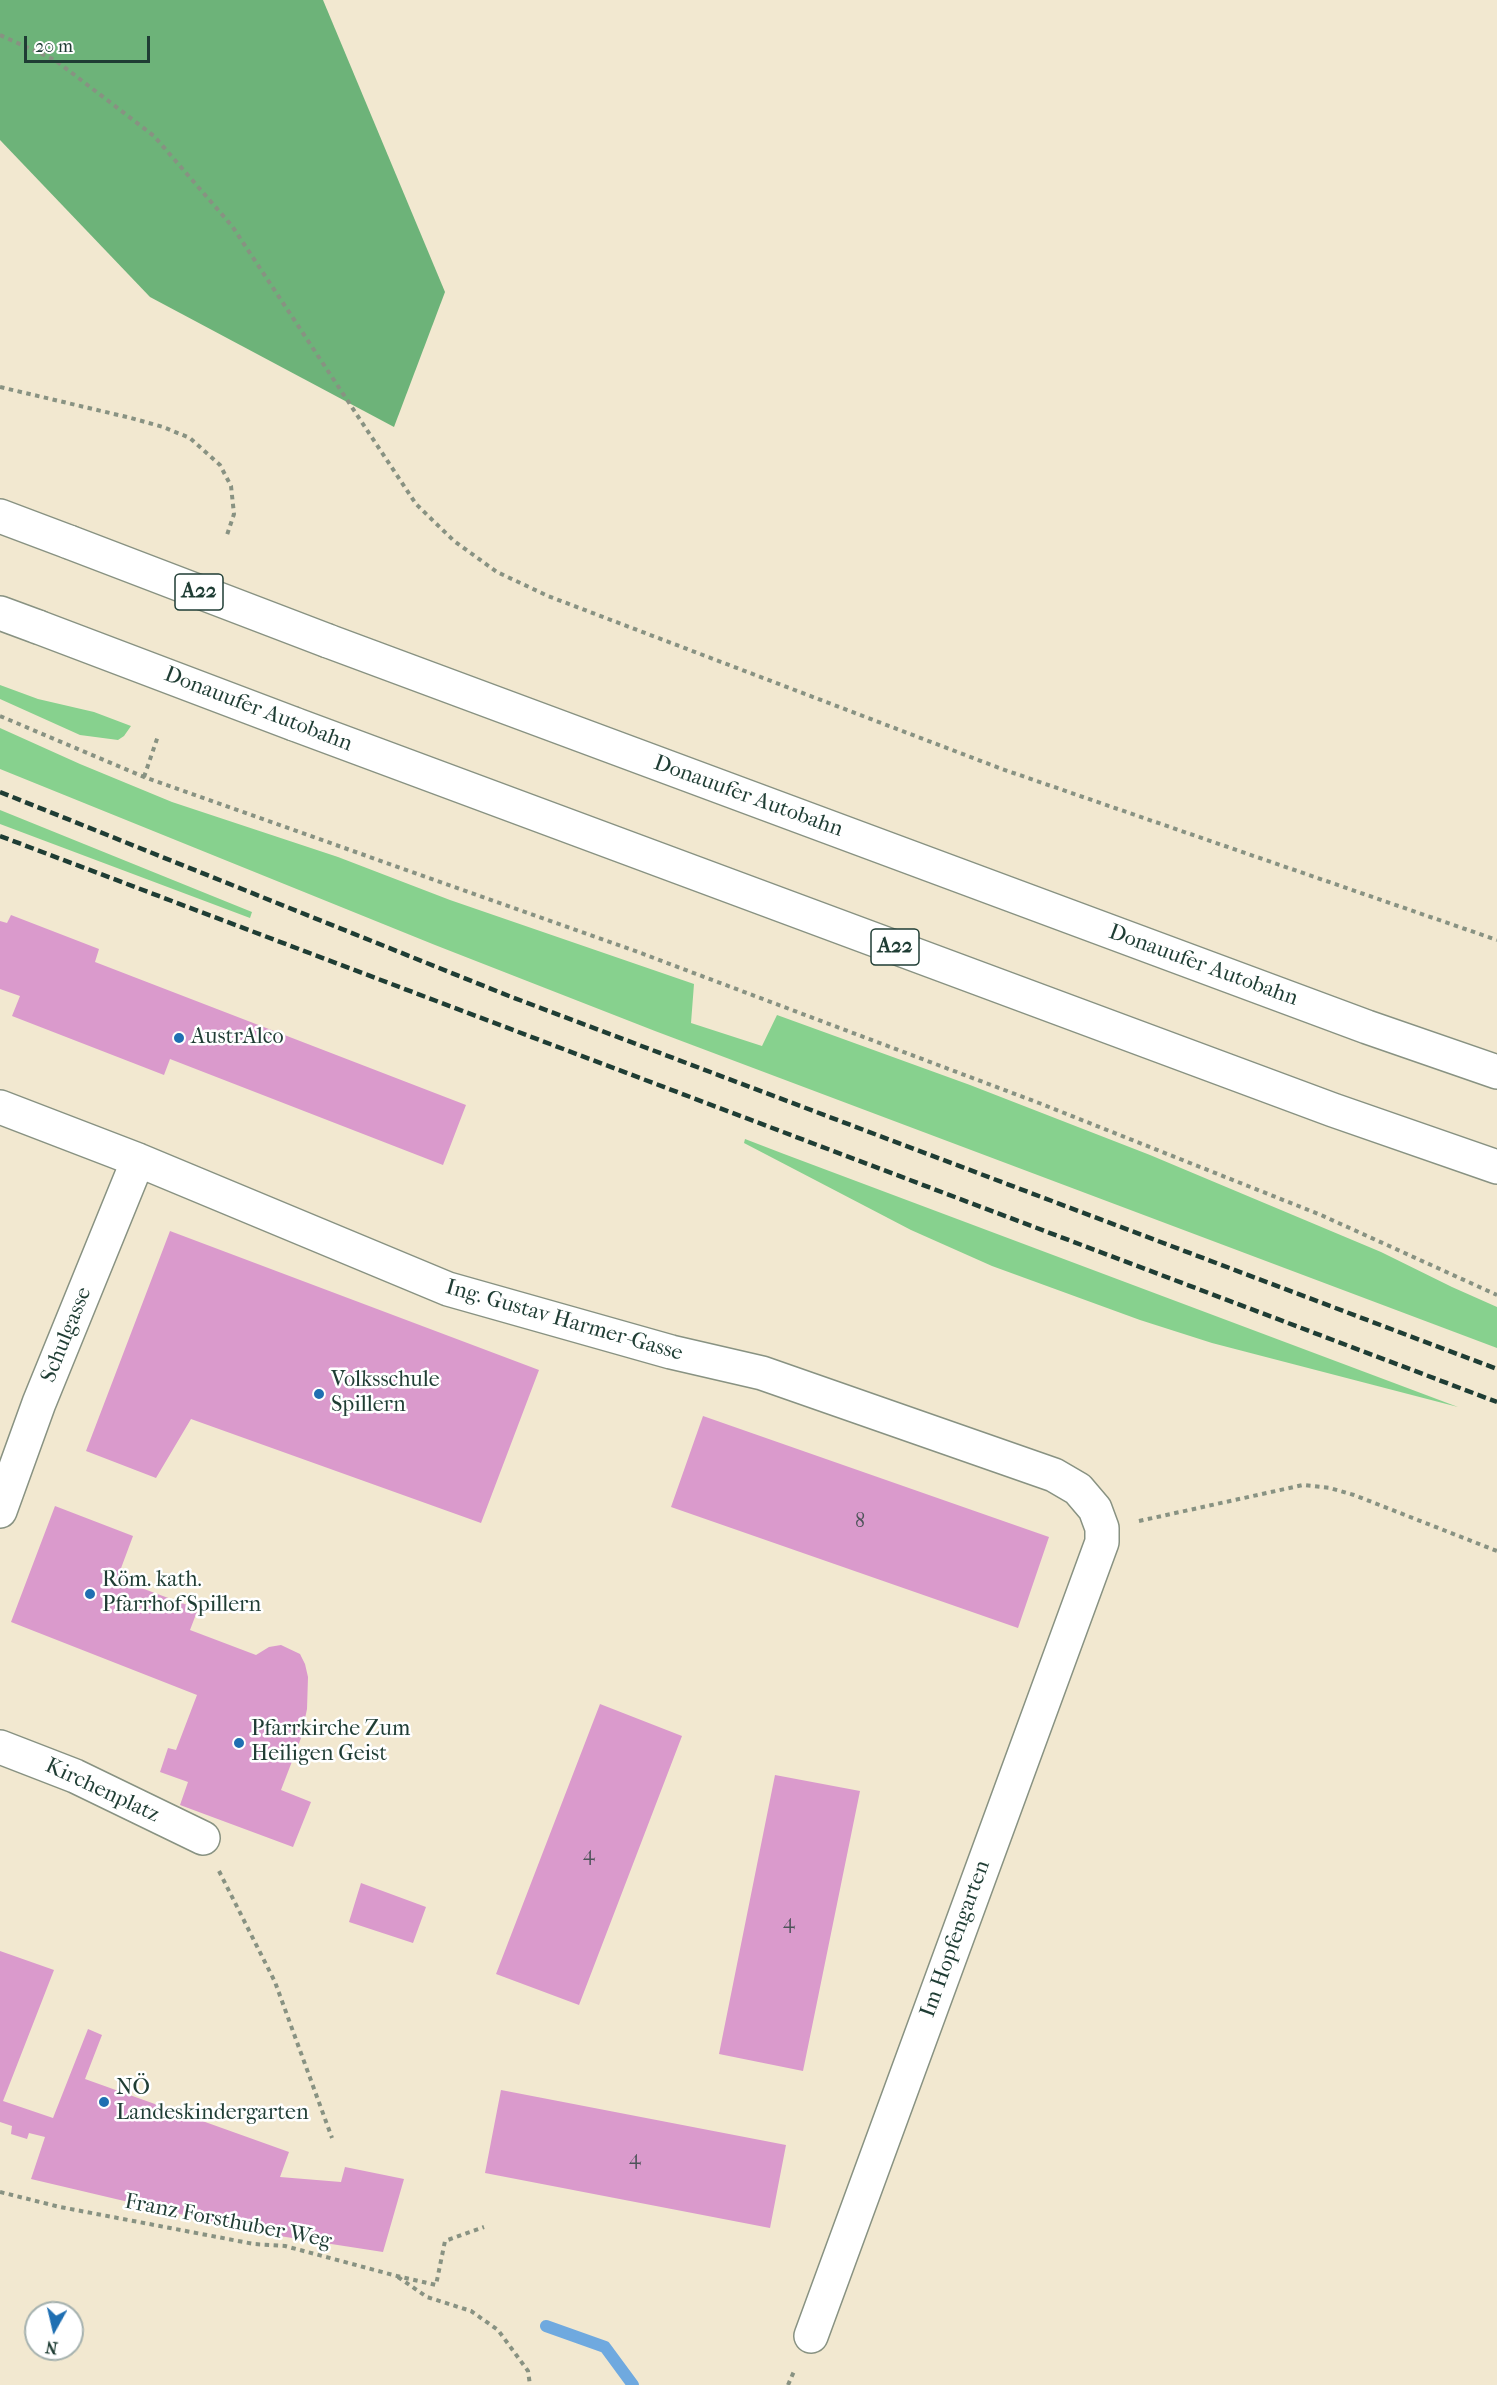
<!DOCTYPE html>
<html>
<head>
<meta charset="utf-8">
<style>
	body { margin:0 }
	#map { position:relative; width:1497px; height:2385px; overflow:hidden; background:#f2e8d0; font-family:"IM FELL French Canon",serif }
	canvas { display:block }
	.north { position:absolute; left:24px; top:2301px; width:60px; height:60px; box-sizing:border-box; background:#fff; border:2px solid #a5b1ae; border-radius:50%; rotate:188deg; font-size:16px; font-weight:700; line-height:24px; text-align:center; color:#1f3d34 }
	.north::after { content:''; display:block; margin:auto; width:21px; height:27px; background:#1f6fb2; clip-path:polygon(50% 0,100% 100%,50% 72%,0 100%) }
	.scale { position:absolute; left:24px; top:36px; width:126px; height:27px; box-sizing:border-box; border:3px solid #1f3d34; border-top:0; padding-left:8px; font-size:18px; line-height:21px; white-space:nowrap; color:#1f3d34; -webkit-text-stroke:4px #fff; paint-order:stroke }
</style>
</head>
<body>
<div id="map">
<canvas width="1497" height="2385"></canvas>
<div class="north">N</div>
<div class="scale">20 m</div>
</div>
<script>
const c = document.querySelector('canvas').getContext('2d');
c.lineJoin = 'round';
function paint(path, color) { c.fillStyle = color; c.fill(path, 'evenodd'); }
const shape = rows => new Path2D(rows.map(r => 'M' + r).join(''));
function stroke(path, color, width, dash) { c.strokeStyle = color; c.lineWidth = width; c.lineCap = dash ? 'butt' : 'round'; c.setLineDash(dash || []); c.stroke(path); }
function label(font, color, halo, rows, align = 'center') {
  c.font = font + ' "IM FELL French Canon",serif'; c.lineWidth = 5; c.setLineDash([]); c.textBaseline = 'middle'; c.strokeStyle = halo; c.fillStyle = color; for (const [text, x, y, turn = 0] of rows) {
    c.save(); c.translate(x, y); c.rotate((+turn || 0) * Math.PI / 180); c.textAlign = isNaN(turn) ? turn : align; if (halo) c.strokeText(text, 0, 0); c.fillText(text, 0, 0); c.restore();
  }
}
const green = shape([
	[0,685,38,699,94,712,131,726,124,736,118,740,80,735,0,699],
	[0,728,80,764,172,802,338,857,450,900,694,984,691,1023,762,1046,777,1015,970,1085,1150,1155,1381,1252,1452,1287,1497,1307,1497,1348,655,1031,435,945,0,769],
	[0,810,252,912,250,918,0,824],
	[745,1139,784,1154,1458,1407,1212,1343,1140,1320,992,1266,911,1230,744,1143]
]);
const forest = shape([
	[0,0,323,0,445,292,394,427,150,297,0,140]
]);
const stream = shape([
	[546,2326,605,2347,633,2385]
]);
const building = shape([
	[11,915,99,949,95,962,466,1105,443,1165,170,1059,164,1075,12,1016,20,996,0,989,0,921,7,923],
	[170,1231,539,1370,481,1523,191,1419,156,1478,86,1451],
	[703,1416,1049,1537,1018,1628,671,1507],
	[55,1506,133,1536,117,1579,198,1609,190,1630,256,1655,269,1647,281,1645,300,1654,305,1664,308,1677,307,1709,301,1738,281,1790,311,1802,293,1847,180,1805,188,1782,160,1772,168,1748,176,1750,197,1695,11,1622],
	[600,1704,682,1736,579,2005,496,1974],
	[775,1775,860,1791,803,2071,719,2054],
	[361,1883,426,1907,413,1943,349,1922],
	[0,1951,54,1970,3,2101,53,2118,88,2029,102,2035,85,2079,289,2152,280,2177,341,2182,345,2167,404,2179,383,2252,260,2233,31,2179,45,2137,29,2133,27,2139,11,2134,12,2126,0,2122],
	[501,2090,786,2145,770,2228,485,2173]
]);
const path = shape([
	[0,35,55,60,154,136,232,226,416,504,454,541,497,572,548,596,1002,769,1497,940],
	[0,387,131,418,163,427,190,438,220,465,231,486,234,514,226,538],
	[0,716,144,777,638,952,1039,1103,1321,1215,1497,1295],
	[144,777,158,736],
	[1139,1521,1303,1485,1330,1488,1354,1495,1497,1551],
	[219,1871,275,1982,332,2138],
	[0,2192,60,2207,254,2244,285,2246,397,2276,436,2285,445,2241,484,2227],
	[398,2277,427,2297,471,2311,498,2330,528,2371,530,2385],
	[788,2385,795,2369]
]);
const minor = shape([
	[0,1107,138,1160,448,1289,671,1352,762,1373,1054,1475,1078,1489,1095,1509,1102,1528,1102,1542,811,2336],
	[0,1511,39,1403,138,1160],
	[0,1747,75,1776,203,1838]
]);
const highway = shape([
	[0,516,69,542],
	[0,613,38,627],
	[328,641,1367,1027,1497,1072],
	[294,724,1333,1110,1497,1167]
]);
const rail = shape([
	[0,792,509,996,1497,1369],
	[0,836,1497,1402]
]);
const highwayBridge = shape([
	[69,542,328,641],
	[38,627,294,724]
]);
const markers = [
	[179,1038,6,"#1f6fb2"],
	[319,1394,6,"#1f6fb2"],
	[90,1594,6,"#1f6fb2"],
	[239,1743,6,"#1f6fb2"],
	[104,2102,6,"#1f6fb2"]
];
const numberNames = [
	["8",860,1522],
	["4",589,1855],
	["4",789,1923],
	["4",635,2159]
];
const shields = [
	[199,592,48],
	[895,947,48]
];
const shieldNames = [
	["A22",199,592],
	["A22",895,947]
];
const streetNames = [
	["Donauufer Autobahn",258,710,21],
	["Donauufer Autobahn",748,797,20],
	["Donauufer Autobahn",1203,966,20],
	["Ing. Gustav Harmer-Gasse",564,1321,16],
	["Schulgasse",67,1335,-68],
	["Kirchenplatz",102,1791,25],
	["Im Hopfengarten",956,1939,-70],
	["Franz Forsthuber Weg",228,2222,11]
];
const poiNames = [
	["AustrAlco",191,1038],
	["Volksschule",331,1381],
	["Spillern",331,1406],
	["Röm. kath.",102,1581],
	["Pfarrhof Spillern",102,1606],
	["Pfarrkirche Zum",251,1730],
	["Heiligen Geist",251,1755],
	["NÖ",116,2089],
	["Landeskindergarten",116,2114]
];
paint(green, '#87d18e');
paint(forest, '#6db379');
stroke(stream, '#6fa9df', 12);
paint(building, '#da9acc');
stroke(minor, '#889282', 36);
stroke(highway, '#889282', 36);
stroke(path, '#889282', 4, [4.5, 4.5]);
stroke(minor, '#fff', 33);
stroke(highway, '#fff', 33);
stroke(rail, '#1f3d34', 4.5, [9, 4.5]);
stroke(highwayBridge, '#889282', 36, []);
stroke(highwayBridge, '#fff', 33);
for (const [x, y, r, color] of markers) { const dot = new Path2D(); dot.arc(x, y, r, 0, 2 * Math.PI); c.fillStyle = color; c.fill(dot); stroke(dot, '#fff', 2); }
label('20px', '#4e545a', null, numberNames);
for (const [x, y, w] of shields) { const box = new Path2D(); box.roundRect(x - w / 2, y - 18, w, 36, 4.5); c.fillStyle = '#fff'; c.fill(box); stroke(box, '#1f3d34', 1.5); }
label('bold 21px', '#1f3d34', null, shieldNames);
label('22px', '#1f3d34', '#fff', streetNames);
label('22px', '#1f3d34', '#fff', poiNames, 'left');
</script>
</body>
</html>
